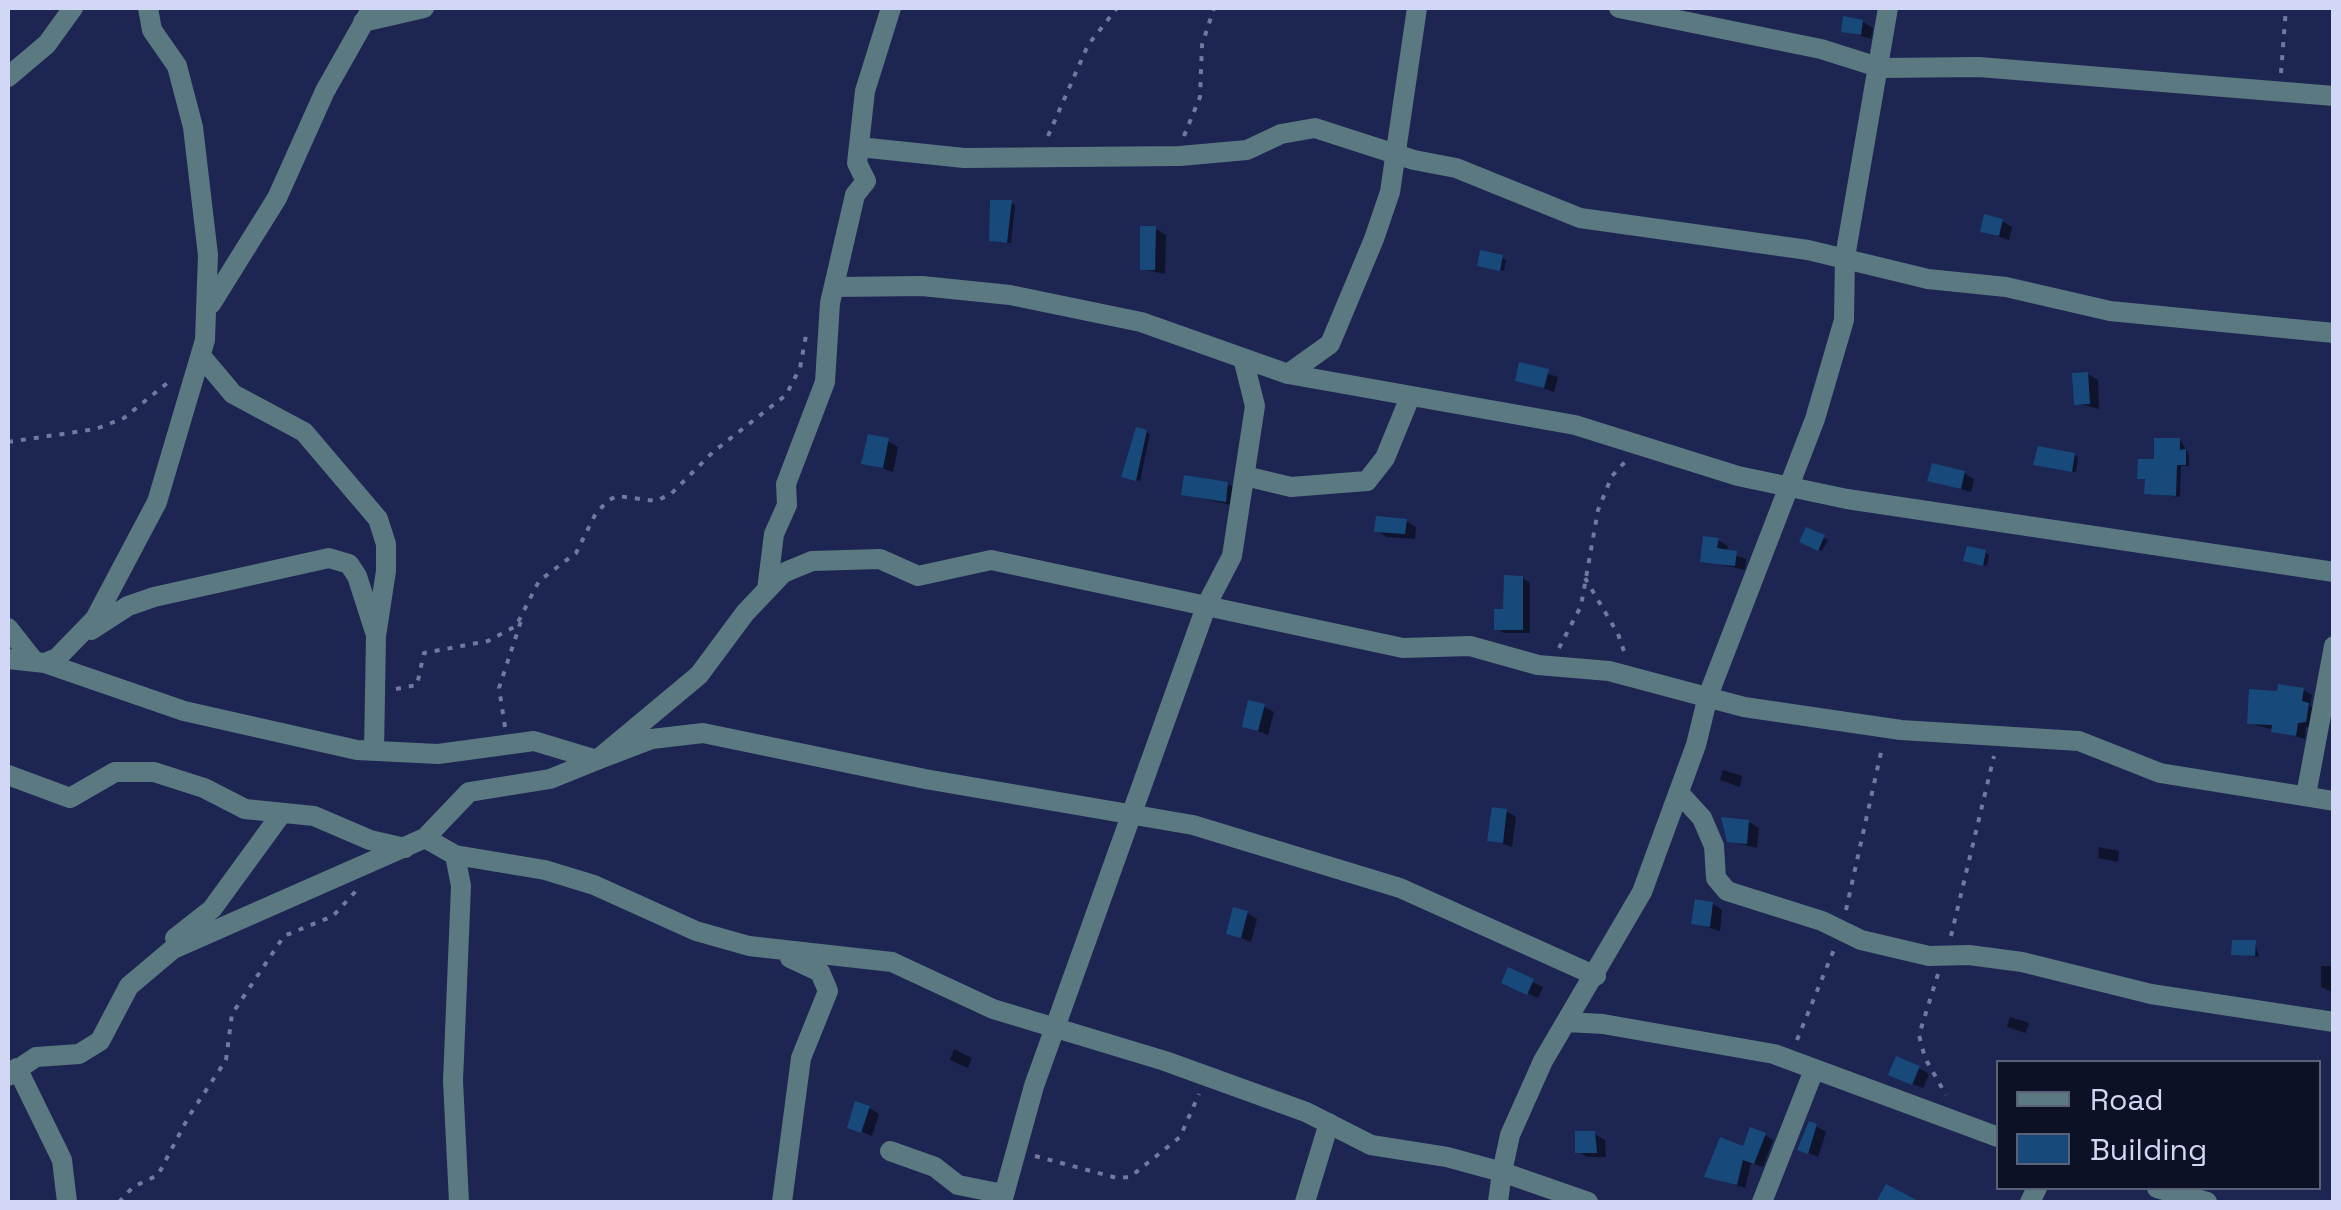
<!DOCTYPE html>
<html>
<head>
<meta charset="utf-8">
<style>
	body { margin:0 }
	#map { position:relative; width:2341px; height:1210px; overflow:hidden; background:#1d2552; font-family:"Space Grotesk",sans-serif }
	canvas { display:block }
	.frame { position:absolute; inset:0; border:10px solid #d0d8f5; pointer-events:none }
	.legend { position:absolute; left:1996px; top:1060px; width:325px; height:130px; box-sizing:border-box; background:#0c1125; border:2px solid #5a6178; margin:0; padding:12px 18px; list-style:none; font-size:30px; color:#d0d8f5 }
	.legend li { display:flex; align-items:center; gap:20px; height:50px }
	.legend b { width:50px; border:2px solid #5a6178 }
</style>
</head>
<body>
<div id="map">
<canvas width="2341" height="1210"></canvas>
<div class="frame"></div>
<ul class="legend">
<li><b style="height:12px;background:#5b7980"></b>Road</li>
<li><b style="height:28px;background:#18497b"></b>Building</li>
</ul>
</div>
<script>
const c = document.querySelector('canvas').getContext('2d');
c.lineJoin = 'round';
function paint(path, color) { c.fillStyle = color; c.fill(path, 'evenodd'); }
const shape = rows => new Path2D(rows.map(r => 'M' + r).join(''));
function stroke(path, color, width, dash) { c.strokeStyle = color; c.lineWidth = width; c.lineCap = dash ? 'butt' : 'round'; c.setLineDash(dash || []); c.stroke(path); }
const shadow = shape([
	[1863,22,1873,28,1871,39,1844,31],
	[1011,203,1015,205,1011,243,996,242,991,240],
	[2002,221,2012,227,2009,240,1982,231],
	[1156,229,1166,235,1165,274,1142,269],
	[1502,258,1506,260,1504,271,1484,267],
	[1521,365,1558,377,1554,392,1518,379],
	[2088,374,2098,380,2099,409,2076,403],
	[1146,432,1150,434,1140,481,1127,478],
	[2180,440,2189,454,2189,466,2181,466,2180,497,2147,493,2147,480,2139,478],
	[888,441,898,447,893,472,864,462],
	[2074,455,2078,457,2076,472,2040,466],
	[1964,473,1974,479,1971,492,1930,480],
	[1228,484,1238,490,1235,506,1183,494],
	[1406,521,1416,527,1415,539,1387,537,1377,531],
	[1807,530,1828,540,1822,551,1802,541],
	[1718,540,1728,546,1727,552,1746,559,1745,570,1702,560],
	[1985,552,1989,555,1987,566,1970,562],
	[1523,578,1530,583,1530,633,1504,633,1496,628],
	[2303,690,2312,695,2310,706,2317,710,2314,726,2306,727,2305,739,2249,723,2279,694],
	[1264,707,1274,712,1268,735,1245,726],
	[1723,770,1742,776,1740,787,1720,780],
	[1506,811,1516,817,1512,847,1490,839],
	[1749,822,1759,828,1757,848,1729,841],
	[2099,847,2119,851,2118,862,2098,858],
	[1713,904,1722,910,1720,931,1694,923],
	[1247,913,1257,919,1251,942,1229,933],
	[2255,943,2259,957,2234,954],
	[2321,966,2334,966,2334,993,2321,987],
	[1509,971,1543,987,1538,998,1514,987],
	[2010,1017,2029,1023,2026,1033,2007,1027],
	[954,1049,972,1058,968,1068,950,1060],
	[1919,1068,1929,1074,1923,1088,1901,1080],
	[869,1108,879,1114,872,1136,850,1127],
	[1816,1126,1826,1132,1818,1157,1800,1149],
	[1594,1134,1605,1140,1606,1157,1587,1157,1577,1151],
	[1765,1135,1773,1140,1763,1167,1751,1163,1745,1188,1708,1176]
]);
const building = shape([
	[1843,16,1863,20,1861,35,1841,32],
	[990,200,1012,200,1007,243,989,241],
	[1984,214,2003,219,1999,236,1980,232],
	[1140,226,1156,226,1155,270,1140,270],
	[1480,250,1503,255,1500,271,1477,266],
	[1519,362,1549,369,1544,388,1515,381],
	[2088,372,2090,404,2074,405,2072,373],
	[1136,427,1147,430,1136,481,1121,477],
	[868,434,889,438,883,468,861,464],
	[2154,438,2180,438,2180,450,2186,449,2186,465,2177,465,2176,496,2144,494,2145,479,2137,479,2138,459,2154,459],
	[2038,446,2075,453,2072,472,2033,465],
	[1932,463,1965,471,1961,489,1927,481],
	[1184,475,1228,482,1226,502,1181,495],
	[1376,516,1407,519,1405,534,1374,532],
	[1806,527,1825,535,1818,551,1799,542],
	[1703,536,1719,538,1717,548,1737,551,1735,566,1700,562],
	[1967,546,1986,550,1983,566,1963,561],
	[1504,575,1523,576,1523,630,1494,630,1494,609,1503,609],
	[2278,684,2304,688,2302,701,2309,703,2306,722,2298,723,2296,736,2271,732,2272,725,2247,724,2249,689,2277,691],
	[1248,700,1265,704,1258,731,1242,727],
	[1492,807,1507,809,1503,843,1487,841],
	[1721,817,1749,820,1747,844,1727,842],
	[1695,899,1713,902,1710,927,1691,924],
	[1233,907,1248,911,1241,938,1226,934],
	[2232,940,2256,940,2255,956,2231,955],
	[1508,967,1534,979,1527,995,1501,983],
	[1896,1056,1920,1066,1912,1085,1888,1075],
	[855,1101,870,1106,861,1133,847,1128],
	[1809,1121,1817,1124,1808,1154,1797,1150],
	[1750,1127,1766,1133,1754,1164,1743,1160,1737,1185,1704,1177,1720,1137,1743,1146],
	[1575,1131,1595,1131,1597,1153,1575,1153],
	[1886,1184,1920,1202,1876,1202]
]);
const path = shape([
	[2281,73,2286,8],
	[1048,136,1088,45,1117,8],
	[1184,136,1200,97,1202,45,1214,8],
	[8,442,96,429,124,418,171,380],
	[1585,578,1618,634,1626,657],
	[1559,648,1581,606,1598,510,1612,476,1625,462],
	[396,689,417,685,424,653,488,641,516,626,539,581,576,553,596,513,609,500,617,496,656,501,671,494,713,452,786,395,800,368,807,330],
	[505,727,499,688,521,621],
	[1846,910,1882,748],
	[1951,936,1994,756],
	[1938,974,1919,1035,1925,1058,1946,1095],
	[1797,1040,1835,947],
	[1035,1156,1117,1178,1130,1177,1180,1137,1199,1094],
	[119,1202,133,1187,158,1175,189,1116,226,1060,232,1014,284,936,333,916,356,891]
]);
const minor = shape([
	[1619,8,1821,49,1881,68,1979,67,2334,96],
	[363,22,424,8],
	[8,77,47,44,73,8],
	[859,147,964,158,1180,156,1247,150,1281,134,1315,128,1414,160,1456,168,1580,218,1808,250,1928,279,2006,287,2110,311,2334,333],
	[835,287,922,286,1010,295,1141,322,1288,374,1575,425,1738,476,1847,499,2334,572],
	[211,304,277,198,325,91,372,8],
	[201,356,233,394,304,432,378,519,386,544,386,571,376,636,374,751],
	[1288,374,1330,344,1374,239,1390,192,1417,8],
	[1245,476,1291,487,1367,481,1385,458,1410,397],
	[767,590,774,534,787,505,786,484,825,382,830,303,855,195,866,181,857,163,865,91,891,8],
	[8,628,34,661],
	[91,630,128,606,154,597,329,558,349,564,357,576,375,632],
	[8,659,45,663,57,658,95,619,157,502,205,340,208,255,193,127,177,66,152,30,148,8],
	[45,663,184,711,357,750,438,754,534,741,597,760,652,739,703,733,925,779,1193,825,1400,888,1596,976],
	[8,775,70,798,115,772,154,772,204,788,245,809,314,816,370,840,405,848],
	[1680,794,1702,818,1714,846,1716,878,1727,891,1822,921,1861,940,1929,956,1969,955,2022,962,2151,994,2334,1022],
	[2306,795,2334,646],
	[425,838,455,855,545,870,594,885,696,931,749,946,892,962,993,1009,1165,1061,1306,1112,1371,1145,1447,1157,1502,1172,1498,1202],
	[455,855,461,886,453,1081,459,1202],
	[175,938,212,909,282,813],
	[1567,1022,1603,1024,1774,1054,1998,1137],
	[17,1068,62,1160,67,1202],
	[8,1076,36,1057,79,1054,100,1041,129,986,173,949,425,838,469,792,550,779,597,760,699,675,745,613,783,573,812,561,880,559,918,576,991,560,1403,648,1470,646,1538,665,1609,671,1744,707,1901,730,2079,741,2160,773,2334,801],
	[890,1151,935,1167,958,1185,1003,1194],
	[2157,1188,2207,1202],
	[782,1202,801,1058,828,991,820,972,790,958],
	[1002,1202,1034,1086,1207,604,1232,556,1255,406,1243,358],
	[1305,1202,1329,1123],
	[1588,1202,1502,1172,1510,1135,1543,1061,1642,892,1696,745,1708,696,1815,419,1844,320,1845,257,1888,8],
	[1762,1202,1814,1070],
	[2030,1202,2037,1188]
]);
paint(shadow, '#0007');
paint(building, '#18497b');
stroke(path, '#71799e', 4, [5, 8]);
stroke(minor, '#5b7980', 20);
</script>
</body>
</html>
